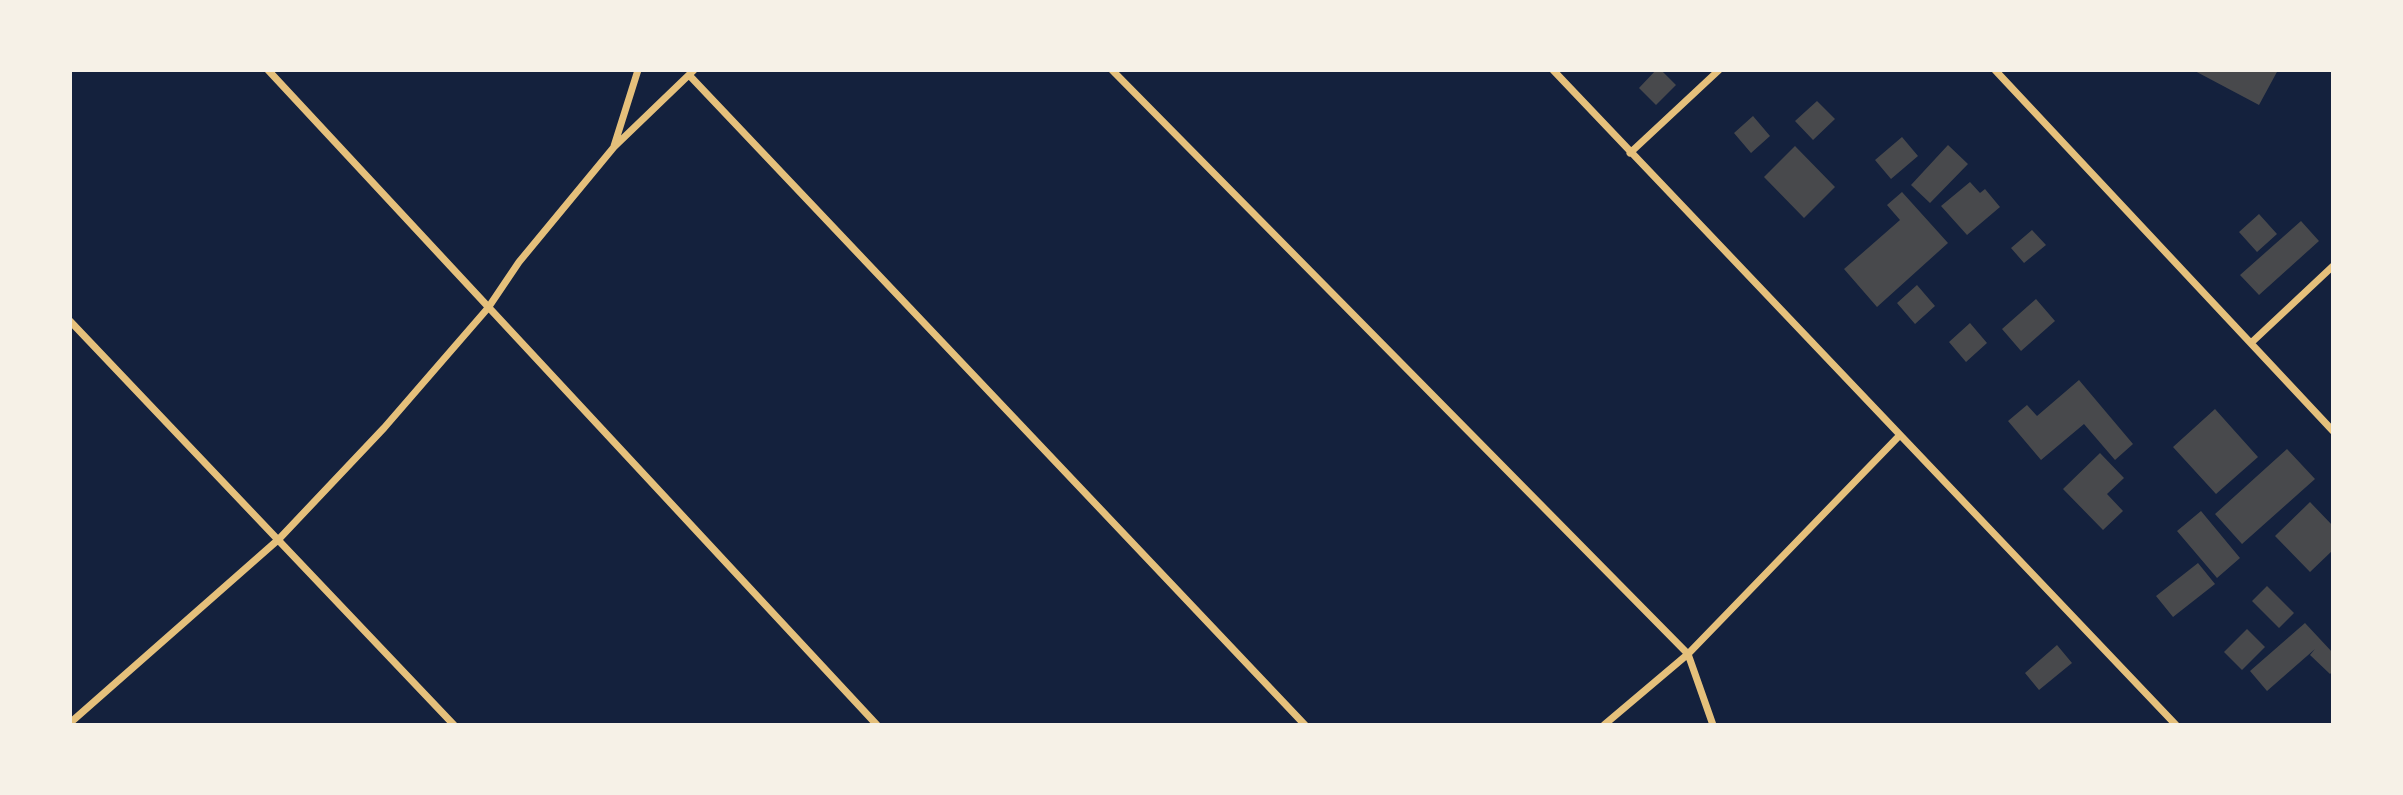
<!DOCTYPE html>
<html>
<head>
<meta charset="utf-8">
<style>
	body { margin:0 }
	#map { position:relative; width:2403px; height:795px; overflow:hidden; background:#14213d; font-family:"Titillium Web",sans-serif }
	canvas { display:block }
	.frame { position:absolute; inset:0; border:72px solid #f6f1e7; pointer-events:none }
</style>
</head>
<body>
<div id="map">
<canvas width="2403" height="795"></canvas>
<div class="frame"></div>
</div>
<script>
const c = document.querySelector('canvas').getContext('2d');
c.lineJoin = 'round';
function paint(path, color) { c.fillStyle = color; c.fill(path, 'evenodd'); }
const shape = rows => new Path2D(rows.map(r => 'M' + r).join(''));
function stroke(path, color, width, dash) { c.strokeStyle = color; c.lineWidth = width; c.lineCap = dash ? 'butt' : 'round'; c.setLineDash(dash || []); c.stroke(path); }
const building = shape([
	[1656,70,1661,70,1676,85,1656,105,1639,88],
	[2193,70,2278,70,2259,105],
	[1817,101,1835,119,1813,140,1795,121],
	[1753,116,1770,136,1751,153,1734,133],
	[1902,137,1918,156,1891,179,1875,160],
	[1948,145,1968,164,1930,203,1911,185],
	[1795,146,1835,187,1804,218,1764,177],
	[1970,182,1980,193,1985,189,2000,207,1967,235,1941,206],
	[1902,192,1948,243,1877,307,1844,269,1900,220,1887,205],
	[2259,214,2277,234,2257,252,2239,232],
	[2301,221,2319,241,2259,295,2240,275],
	[2032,230,2046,245,2024,263,2011,248],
	[1917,285,1935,306,1915,324,1897,303],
	[2036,299,2055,321,2021,351,2002,329],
	[1970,323,1987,343,1966,362,1949,342],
	[2079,380,2133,444,2115,460,2084,424,2041,460,2008,421,2027,405,2037,416],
	[2215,409,2258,457,2216,494,2173,447],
	[2287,449,2315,479,2242,544,2215,514],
	[2100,453,2124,478,2107,494,2123,511,2103,530,2063,489],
	[2310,502,2333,526,2333,550,2310,572,2275,536],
	[2201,511,2240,558,2217,578,2177,531],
	[2198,563,2215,584,2173,617,2156,596],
	[2267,586,2294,613,2279,628,2252,601],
	[2305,623,2333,653,2333,671,2330,674,2310,655,2315,649,2267,691,2250,671],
	[2247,629,2265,647,2242,670,2224,652],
	[2057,645,2072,663,2039,690,2025,673]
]);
const minor = shape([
	[268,70,877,725],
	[1112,70,1688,654,1713,725],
	[1553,70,2176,725],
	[1995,70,2333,431],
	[689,75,1305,725],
	[614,146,638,70],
	[1630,153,1719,70],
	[70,321,454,725],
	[2251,343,2333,266],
	[70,723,279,539,384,428,488,308,519,262,614,147,694,70],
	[1604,725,1688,654,1900,435]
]);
paint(building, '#48494c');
stroke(minor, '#e5c07b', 7);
</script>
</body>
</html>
